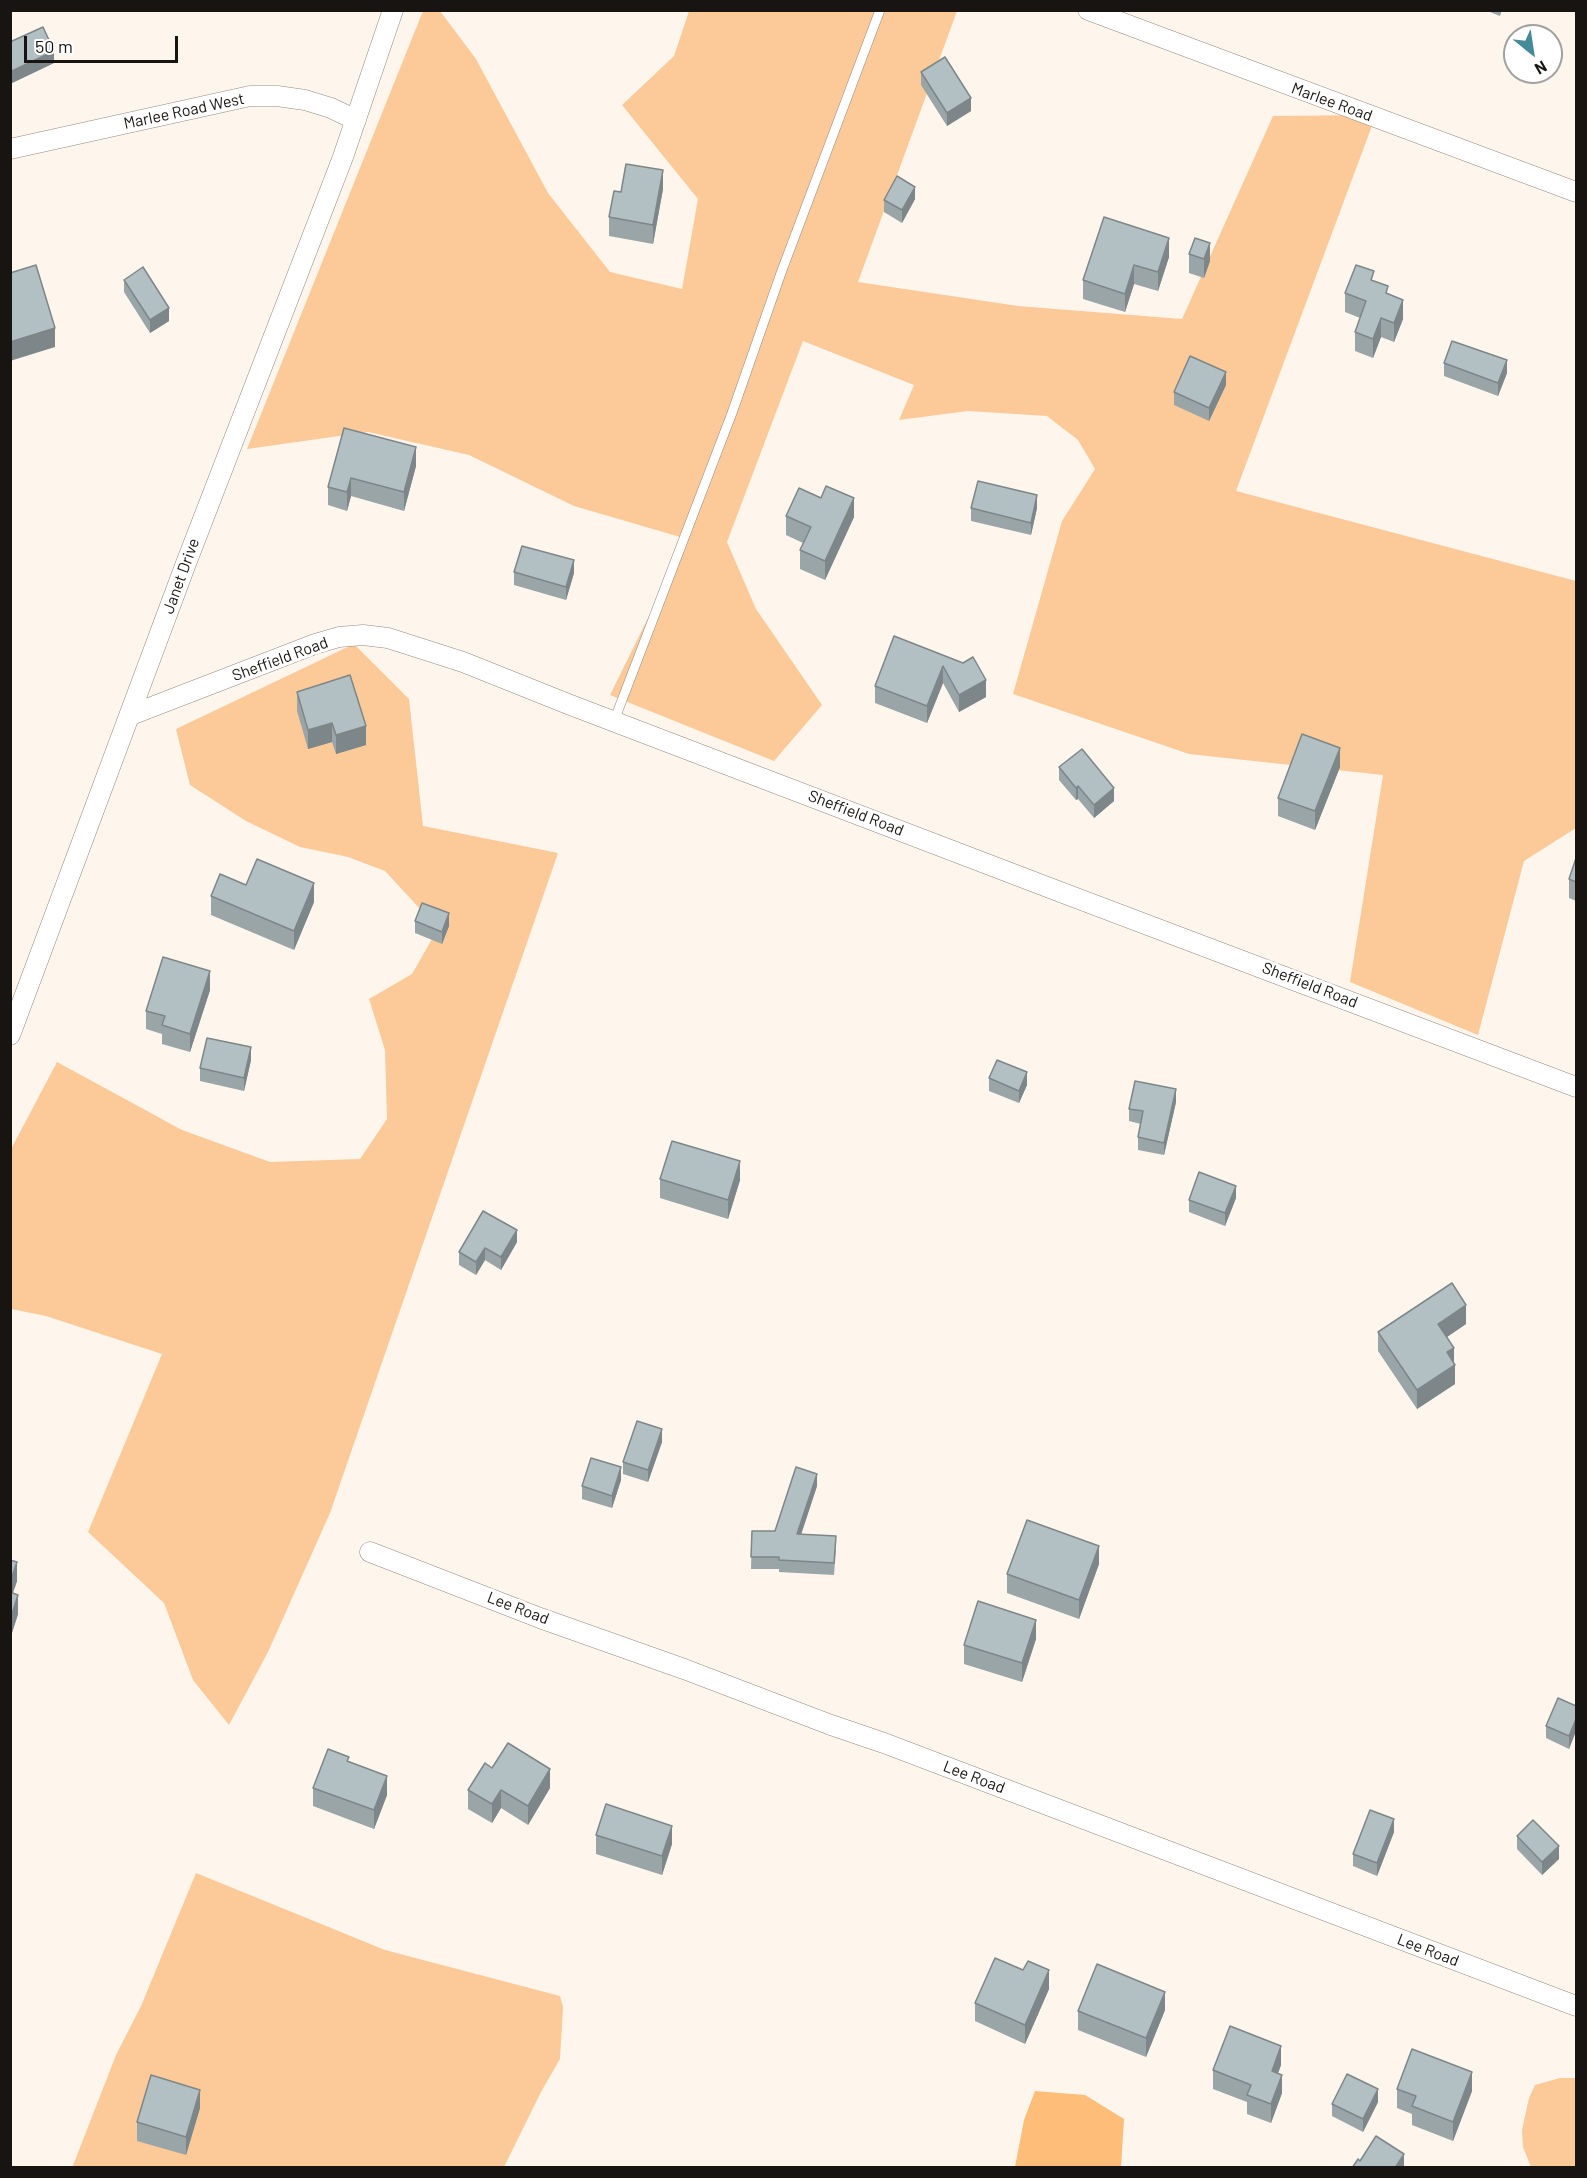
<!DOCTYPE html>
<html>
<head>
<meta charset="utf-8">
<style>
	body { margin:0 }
	#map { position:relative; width:1587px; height:2178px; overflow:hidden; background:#fef5ed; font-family:Barlow,sans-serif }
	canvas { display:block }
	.frame { position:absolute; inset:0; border:12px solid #171411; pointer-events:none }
	.north { position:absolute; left:1503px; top:24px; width:60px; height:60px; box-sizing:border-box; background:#fff; border:2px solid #a2a1a0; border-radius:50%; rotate:150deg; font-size:16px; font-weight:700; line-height:24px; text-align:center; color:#171411 }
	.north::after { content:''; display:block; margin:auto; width:21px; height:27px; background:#468999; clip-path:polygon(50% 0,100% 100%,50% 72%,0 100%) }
	.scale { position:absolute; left:24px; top:36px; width:154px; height:27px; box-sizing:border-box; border:3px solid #171411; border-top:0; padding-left:8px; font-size:18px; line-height:21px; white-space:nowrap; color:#171411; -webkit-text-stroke:4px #fff; paint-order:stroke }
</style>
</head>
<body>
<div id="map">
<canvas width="1587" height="2178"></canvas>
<div class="frame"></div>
<div class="north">N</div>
<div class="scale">50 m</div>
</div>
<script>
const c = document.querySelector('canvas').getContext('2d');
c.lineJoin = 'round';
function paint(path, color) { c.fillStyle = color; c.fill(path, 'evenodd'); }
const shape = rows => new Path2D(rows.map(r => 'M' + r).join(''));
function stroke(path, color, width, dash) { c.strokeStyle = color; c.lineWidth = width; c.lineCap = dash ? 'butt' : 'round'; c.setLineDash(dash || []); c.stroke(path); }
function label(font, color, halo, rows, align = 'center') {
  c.font = font + ' Barlow,sans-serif'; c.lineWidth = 6; c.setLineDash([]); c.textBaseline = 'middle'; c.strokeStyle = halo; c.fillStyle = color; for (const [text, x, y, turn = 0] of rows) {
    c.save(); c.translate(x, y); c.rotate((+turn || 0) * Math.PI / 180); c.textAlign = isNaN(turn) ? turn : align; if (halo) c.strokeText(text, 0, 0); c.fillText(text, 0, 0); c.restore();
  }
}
const green = shape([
	[423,11,440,11,476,59,548,193,610,272,682,289,698,199,622,105,674,56,689,11,957,11,858,282,1018,306,1182,319,1273,116,1376,115,1236,491,1576,581,1576,828,1524,861,1478,1035,1350,982,1383,775,1189,754,1013,694,1062,521,1095,469,1078,440,1047,416,968,411,899,420,914,385,803,341,727,542,756,609,822,705,774,761,610,695,687,539,574,506,469,455,368,432,247,449],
	[354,644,409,699,423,826,558,853,330,1513,268,1652,229,1725,193,1680,164,1603,88,1532,162,1354,46,1316,11,1309,10,1151,57,1062,182,1130,270,1162,360,1159,387,1119,385,1050,369,999,412,974,432,939,422,911,385,871,348,857,300,847,246,821,190,785,176,729],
	[196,1873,385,1950,560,1996,563,2007,560,2059,541,2092,504,2167,72,2168,116,2055,141,2006],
	[1560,2078,1576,2078,1576,2167,1531,2167,1523,2147,1522,2130,1529,2098,1535,2085]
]);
const water = shape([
	[1035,2091,1085,2095,1124,2119,1121,2167,1015,2167,1024,2120]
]);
const service = shape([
	[614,721,732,413,781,273,880,10]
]);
const minor = shape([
	[1088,10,1576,192],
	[10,149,250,96,277,96,305,100,331,108,356,120],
	[131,715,315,644,339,637,363,635,388,638,463,662,568,704,1063,893,1576,1087],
	[10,1035,185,566,343,157,393,10],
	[370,1552,540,1618,684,1669,831,1725,884,1743,1576,2006]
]);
const wall = shape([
	[1485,10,1502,10,1500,16],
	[10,42,54,63,12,83,10,81],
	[921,72,971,111,947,126,921,85],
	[663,189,653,244,609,236,609,217,621,192],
	[915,199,902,223,884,212,884,200],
	[1104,217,1169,257,1158,291,1134,284,1125,312,1083,299,1083,280],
	[1195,238,1210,261,1204,278,1189,273,1189,254],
	[124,280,169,321,150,333,124,292],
	[1374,281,1388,294,1403,319,1394,342,1381,337,1373,358,1355,351,1355,332,1360,318,1345,312,1345,293],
	[1444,363,1507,373,1498,396,1444,376],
	[1226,385,1209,421,1174,405,1174,392],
	[344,428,416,466,404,511,351,496,347,511,328,505,328,487],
	[971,508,1037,508,1031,535,971,521],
	[786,516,854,517,825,580,800,569,800,550,803,543,786,535],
	[514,572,574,573,566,600,514,585],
	[894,636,963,663,986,697,959,712,943,683,927,723,875,703,875,686],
	[297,692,366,745,336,754,332,742,308,749,297,711],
	[1059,767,1114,801,1094,818,1078,799,1076,800,1059,780],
	[1340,767,1315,830,1278,816,1278,798],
	[1576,858,1576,901,1569,898,1569,879],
	[211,896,314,902,294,950,211,915],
	[415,921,449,926,442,944,415,933],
	[210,990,190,1052,162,1044,162,1034,146,1029,146,1011],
	[251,1060,244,1091,200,1081,200,1068],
	[989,1078,1027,1085,1019,1103,989,1091],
	[1176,1102,1164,1155,1138,1150,1138,1137,1141,1124,1129,1121,1129,1109],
	[660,1179,740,1180,728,1219,660,1198],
	[1236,1198,1225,1226,1189,1212,1189,1200],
	[517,1242,501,1270,485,1260,476,1275,459,1265,459,1252],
	[1466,1324,1447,1337,1455,1384,1417,1409,1378,1351,1378,1332],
	[662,1442,648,1482,623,1474,623,1462],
	[621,1480,612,1508,582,1499,582,1486],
	[817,1486,801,1534,836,1549,834,1575,779,1572,779,1569,751,1569,752,1531,775,1531],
	[10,1560,17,1581,13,1593,18,1614,11,1636,10,1635],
	[1099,1564,1079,1619,1007,1593,1007,1574],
	[1036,1639,1022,1682,964,1664,964,1645],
	[1576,1706,1576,1731,1569,1749,1546,1738,1546,1726],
	[349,1762,387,1795,374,1829,313,1806,313,1788],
	[492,1768,550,1788,528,1825,501,1808,492,1823,468,1809,468,1790],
	[1394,1832,1377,1876,1353,1866,1353,1854],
	[596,1835,672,1844,662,1875,596,1854],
	[1517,1836,1559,1859,1542,1875,1517,1849],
	[1049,1989,1025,2044,975,2021,975,2003],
	[1165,2010,1146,2057,1078,2030,1078,2011],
	[1281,2065,1278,2073,1282,2093,1271,2123,1247,2114,1247,2102,1213,2089,1213,2070],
	[1397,2089,1472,2091,1453,2141,1412,2125,1412,2114,1397,2108],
	[1378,2102,1363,2132,1332,2116,1332,2104],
	[200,2108,186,2155,137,2141,137,2122]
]);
const shadedWall = shape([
	[54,51,54,63,12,83,12,71],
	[971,98,971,111,947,126,947,113],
	[663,170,663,189,653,244,653,225],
	[915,187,915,199,902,223,902,210],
	[1169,238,1169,257,1158,291,1158,272],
	[1210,243,1210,261,1204,278,1204,259],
	[1134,265,1134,284,1125,312,1125,294],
	[1403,300,1403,319,1394,342,1394,323],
	[169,308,169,321,150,333,150,320],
	[1381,318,1381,337,1373,358,1373,339],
	[55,328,55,347,10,361,10,342],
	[1507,360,1507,373,1498,396,1498,383],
	[1226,372,1226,385,1209,421,1209,408],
	[416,447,416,466,404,511,404,492],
	[351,478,351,496,347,511,347,492],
	[1037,495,1037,508,1031,535,1031,523],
	[854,498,854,517,825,580,825,561],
	[574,560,574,573,566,600,566,587],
	[943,666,943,683,927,723,927,706],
	[986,680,986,697,959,712,959,695],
	[332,723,332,742,308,749,308,730],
	[366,726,366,745,336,754,336,735],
	[1340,748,1340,767,1315,830,1315,811],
	[1078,786,1078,799,1076,800,1076,788],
	[1114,788,1114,801,1094,818,1094,805],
	[314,883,314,902,294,950,294,931],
	[449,913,449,926,442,944,442,932],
	[210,971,210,990,190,1052,190,1034],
	[251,1047,251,1060,244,1091,244,1078],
	[1027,1072,1027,1085,1019,1103,1019,1091],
	[1176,1089,1176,1102,1164,1155,1164,1143],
	[740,1161,740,1180,728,1219,728,1200],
	[1236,1186,1236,1198,1225,1226,1225,1213],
	[517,1230,517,1242,501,1270,501,1257],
	[485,1248,485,1260,476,1275,476,1262],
	[1466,1305,1466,1324,1438,1343,1438,1324],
	[1454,1348,1454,1366,1455,1365,1455,1384,1417,1409,1417,1390,1447,1352],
	[662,1429,662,1442,648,1482,648,1470],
	[621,1467,621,1480,612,1508,612,1496],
	[817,1474,817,1486,797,1547,797,1534],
	[1099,1546,1099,1564,1079,1619,1079,1600],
	[17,1562,17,1581,10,1601,10,1582],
	[18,1595,18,1614,11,1636,11,1617],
	[1036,1620,1036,1639,1022,1682,1022,1663],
	[1576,1719,1576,1731,1569,1749,1569,1736],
	[550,1769,550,1788,528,1825,528,1806],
	[387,1776,387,1795,374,1829,374,1810],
	[501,1790,501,1808,492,1823,492,1804],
	[1394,1819,1394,1832,1377,1876,1377,1863],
	[672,1826,672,1844,662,1875,662,1856],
	[1559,1846,1559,1859,1542,1875,1542,1862],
	[1049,1970,1049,1989,1025,2044,1025,2025],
	[1165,1992,1165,2010,1146,2057,1146,2038],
	[1281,2046,1281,2065,1272,2089,1272,2071],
	[1472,2072,1472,2091,1453,2141,1453,2122],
	[1282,2075,1282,2093,1271,2123,1271,2104],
	[1378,2089,1378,2102,1363,2132,1363,2119],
	[200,2090,200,2108,186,2155,186,2137],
	[1404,2154,1404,2166,1403,2168,1395,2168]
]);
const building = shape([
	[43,27,54,51,12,71,10,69,10,42,43,27],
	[945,57,971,98,947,113,921,72,945,57],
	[626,164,663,170,653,225,609,217,614,191,621,192,626,164],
	[897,176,915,187,902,210,884,200,897,176],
	[1104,217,1169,238,1158,272,1134,265,1125,294,1083,280,1104,217],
	[1195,238,1210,243,1204,259,1189,254,1195,238],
	[36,265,55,328,10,342,10,273,36,265],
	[1356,265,1374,271,1371,280,1388,286,1386,293,1403,300,1394,323,1381,318,1373,339,1355,332,1366,301,1345,293,1356,265],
	[143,267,169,308,150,320,124,280,143,267],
	[1452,341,1507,360,1498,383,1444,363,1452,341],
	[1190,356,1226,372,1209,408,1174,392,1190,356],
	[344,428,416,447,404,492,351,478,347,492,328,487,344,428],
	[978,481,1037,495,1031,523,971,508,978,481],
	[826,486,854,498,825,561,800,550,811,527,786,516,799,488,821,498,826,486],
	[522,546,574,560,566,587,514,572,522,546],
	[894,636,963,663,973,657,986,680,959,695,943,666,927,706,875,686,894,636],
	[350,675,366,726,336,735,332,723,308,730,297,692,350,675],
	[1302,734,1340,748,1315,811,1278,798,1302,734],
	[1082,749,1114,788,1094,805,1078,786,1076,788,1059,767,1082,749],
	[1576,858,1576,882,1569,879,1576,858],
	[257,859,314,883,294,931,211,896,220,874,246,885,257,859],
	[422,903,449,913,442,932,415,921,422,903],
	[163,957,210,971,190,1034,162,1025,165,1016,146,1011,163,957],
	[207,1038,251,1047,244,1078,200,1068,207,1038],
	[997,1060,1027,1072,1019,1091,989,1078,997,1060],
	[1135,1081,1176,1089,1164,1143,1138,1137,1143,1111,1129,1109,1135,1081],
	[672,1141,740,1161,728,1200,660,1179,672,1141],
	[1199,1172,1236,1186,1225,1213,1189,1200,1199,1172],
	[483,1211,517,1230,501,1257,485,1248,476,1262,459,1252,483,1211],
	[1452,1283,1466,1305,1438,1324,1454,1348,1447,1352,1455,1365,1417,1390,1378,1332,1452,1283],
	[637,1421,662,1429,648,1470,623,1462,637,1421],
	[591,1458,621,1467,612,1496,582,1486,591,1458],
	[796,1467,817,1474,797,1534,836,1536,834,1563,779,1560,779,1557,751,1557,752,1531,775,1531,796,1467],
	[1027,1520,1099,1546,1079,1600,1007,1574,1027,1520],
	[10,1560,17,1562,10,1582,10,1560],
	[10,1592,18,1595,11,1617,10,1616,10,1592],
	[978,1601,1036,1620,1022,1663,964,1645,978,1601],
	[1558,1698,1576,1706,1576,1719,1569,1736,1546,1726,1558,1698],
	[508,1743,550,1769,528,1806,501,1790,492,1804,468,1790,485,1763,492,1768,508,1743],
	[328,1749,349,1757,347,1761,387,1776,374,1810,313,1788,328,1749],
	[606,1804,672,1826,662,1856,596,1835,606,1804],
	[1370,1810,1394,1819,1377,1863,1353,1854,1370,1810],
	[1533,1820,1559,1846,1542,1862,1517,1836,1533,1820],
	[995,1958,1023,1970,1028,1961,1049,1970,1025,2025,975,2003,995,1958],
	[1097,1964,1165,1992,1146,2038,1078,2011,1097,1964],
	[1230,2026,1281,2046,1272,2071,1282,2075,1271,2104,1247,2095,1251,2085,1213,2070,1230,2026],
	[1412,2049,1472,2072,1453,2122,1412,2106,1416,2096,1397,2089,1412,2049],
	[1347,2074,1378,2089,1363,2119,1332,2104,1347,2074],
	[151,2075,200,2090,186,2137,137,2122,151,2075],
	[1376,2136,1404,2154,1395,2168,1352,2168,1358,2159,1360,2161,1376,2136]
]);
const streetNames = [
	["Marlee Road",1332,102,20],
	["Marlee Road West",184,111,-12],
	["Janet Drive",181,576,-70],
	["Sheffield Road",280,659,-20],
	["Sheffield Road",856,813,21],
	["Sheffield Road",1310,985,21],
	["Lee Road",518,1608,21],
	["Lee Road",974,1777,21],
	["Lee Road",1428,1950,21]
];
paint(green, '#fcca98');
paint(water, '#febd78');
stroke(service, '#938b83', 10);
stroke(minor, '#938b83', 21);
stroke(service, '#fff', 9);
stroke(minor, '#fff', 20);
paint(wall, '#9aa5a8');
paint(shadedWall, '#7d8688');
paint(building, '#b3c0c3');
stroke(building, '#7d8688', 1.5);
label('16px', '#171411', '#fff', streetNames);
</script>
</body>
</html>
